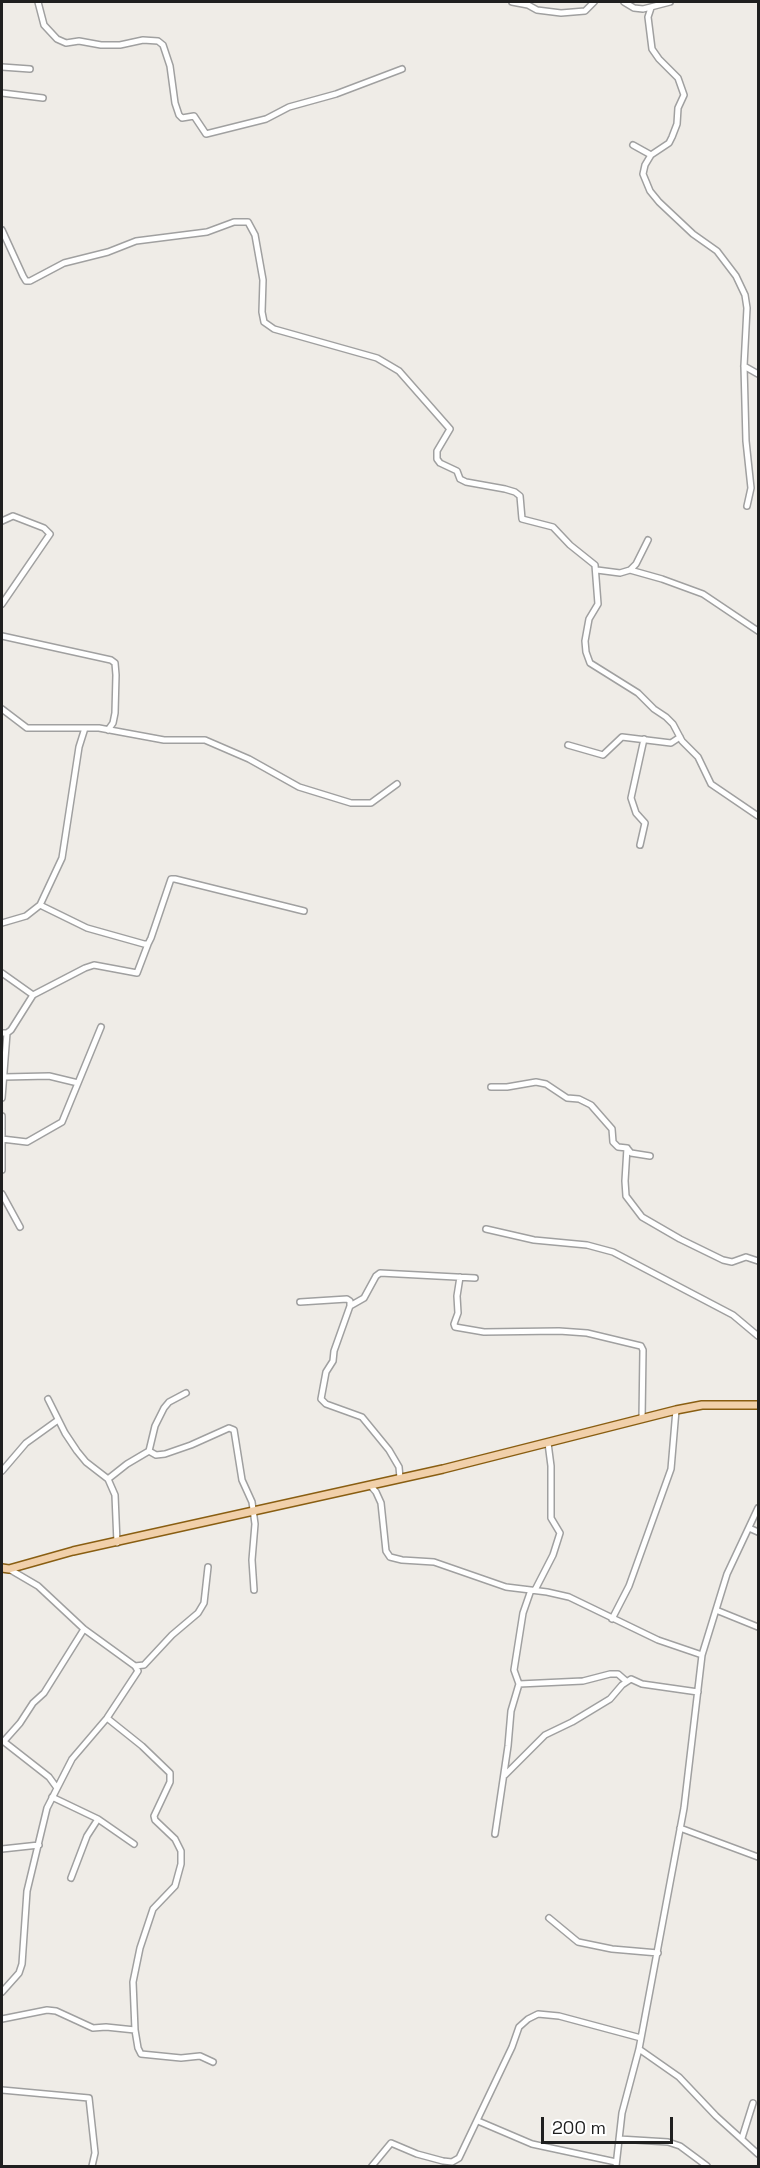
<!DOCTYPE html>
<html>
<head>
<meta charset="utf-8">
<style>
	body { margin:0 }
	#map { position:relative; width:760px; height:2168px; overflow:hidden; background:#efece7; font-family:"Space Grotesk",sans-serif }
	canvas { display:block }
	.frame { position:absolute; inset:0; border:3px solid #1f1f1f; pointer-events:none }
	.scale { position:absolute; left:541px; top:2117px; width:132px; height:27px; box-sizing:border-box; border:3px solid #1f1f1f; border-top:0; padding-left:8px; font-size:18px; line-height:21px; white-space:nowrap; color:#1f1f1f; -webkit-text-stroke:4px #fff; paint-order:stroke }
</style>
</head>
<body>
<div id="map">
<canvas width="760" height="2168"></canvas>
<div class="frame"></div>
<div class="scale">200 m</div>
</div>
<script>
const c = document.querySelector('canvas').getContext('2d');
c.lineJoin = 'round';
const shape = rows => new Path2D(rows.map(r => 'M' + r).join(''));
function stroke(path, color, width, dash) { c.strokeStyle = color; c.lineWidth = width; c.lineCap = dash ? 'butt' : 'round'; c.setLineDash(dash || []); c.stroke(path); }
const minor = shape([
	[38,2,44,25,57,39,66,43,79,41,101,45,120,45,143,40,158,41,163,45,170,66,175,103,179,115,182,118,194,116,206,134,266,119,289,107,336,94,402,69],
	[512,2,528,5,537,10,561,13,585,11,594,2],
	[624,2,634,8,643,9,670,2],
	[651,8,648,17,652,49,659,59,678,78,684,95,678,108,677,124,672,137,669,143,651,155,645,165,643,174,650,191,659,202,693,234,717,251,736,276,745,295,747,308,744,366,746,441,751,488,747,506],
	[2,67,30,69],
	[2,93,43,98],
	[633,145,651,155],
	[2,230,23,276,26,281,30,281,64,263,108,252,136,241,207,232,234,222,248,222,255,235,263,280,262,312,264,322,274,329,377,358,399,371,450,429,437,451,437,459,440,463,457,471,460,479,466,482,505,489,515,492,520,496,522,519,553,527,570,545,595,565,598,604,589,619,585,641,586,652,590,663,638,693,654,709,666,717,673,724,682,741,698,757,711,784,758,816],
	[744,366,758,374],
	[2,521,13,516,44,528,50,534,2,604],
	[597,570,620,573,630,570,636,564,648,540],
	[630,570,662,579,703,594,758,631],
	[2,636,111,660,115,663,116,675,115,713,113,723,108,730],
	[2,709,27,728,99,728,164,740,205,740,249,759,299,787,351,803,371,803,397,784],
	[568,745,603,755,622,737,671,743,680,737],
	[640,845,645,823,636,813,631,798,644,739],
	[40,905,87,928,144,944,148,944,151,938,171,879,175,879,304,911],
	[2,923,26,916,40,905,62,858,79,747,85,728],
	[2,973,33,995],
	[2,1033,7,1033,11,1030,33,995,85,968,94,965,137,973,148,944],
	[4,1077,49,1076,78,1083],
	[491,1087,507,1087,536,1082,546,1084,567,1098,579,1099,591,1105,612,1129,613,1142,618,1147,627,1148,631,1153,650,1156],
	[2,1098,7,1033],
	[2,1116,2,1128],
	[2,1129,2,1170],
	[2,1139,27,1142,62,1122,101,1027],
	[627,1148,625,1181,626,1196,642,1217,680,1239,723,1260,732,1262,746,1257,758,1261],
	[2,1194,20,1227],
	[486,1229,534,1240,587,1245,613,1252,733,1315,758,1336],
	[460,1277,457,1296,458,1313,454,1324,455,1327,484,1332,559,1331,587,1333,641,1346,643,1350,642,1419],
	[300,1302,347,1299,350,1301,350,1306],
	[48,1399,65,1433,77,1451,86,1462,108,1479],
	[149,1451,156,1455,165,1454,191,1445,229,1428,234,1430,242,1480,252,1502,255,1524,252,1560,254,1590],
	[2,1471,26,1443,58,1420],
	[400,1478,399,1467,389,1450,362,1417,326,1404,321,1399,326,1372,333,1361,334,1351,350,1306,364,1298,376,1276,380,1273,475,1278],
	[370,1485,376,1492,381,1503,386,1551,390,1557,402,1560,434,1562,506,1587,547,1592,569,1597,658,1640,702,1655],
	[749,1528,758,1532],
	[117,1543,115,1495,108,1479,127,1464,149,1451,155,1426,164,1408,169,1402,186,1393],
	[535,1590,553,1555,560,1533,551,1518,551,1466,548,1443],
	[716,1610,758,1627],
	[612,1619,629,1586,671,1469,676,1410],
	[135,1666,144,1665,172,1635,198,1613,204,1603,208,1567],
	[519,1684,583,1681,610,1674,618,1674,626,1681],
	[107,1718,142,1746,170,1773,170,1782,154,1816,155,1820,175,1839,181,1851,181,1864,175,1886,153,1909,140,1948,133,1982,135,2030],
	[3,1741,49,1777,57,1788],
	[4,1741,20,1723,33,1703,44,1693,84,1629],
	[505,1775,545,1735,572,1722,610,1699,622,1685,631,1679,642,1684,698,1692],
	[52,1797,98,1819,134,1844],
	[680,1828,758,1857],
	[495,1834,508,1746,511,1711,519,1684,514,1670,523,1613,531,1590],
	[2,1849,39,1845],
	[71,1878,87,1836,98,1819],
	[549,1918,578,1942,612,1949,658,1953],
	[2,1992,19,1973,22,1964,27,1891,47,1808,72,1759,107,1718,138,1671,135,1666,84,1629,38,1586,9,1569],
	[2,2019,47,2010,56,2011,93,2028,106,2027,135,2030,138,2048,141,2054,181,2058,200,2056,213,2062],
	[639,2049,679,2077,716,2116,758,2154],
	[2,2090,89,2098,95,2153,92,2166],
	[478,2121,532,2144,616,2162],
	[742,2138,753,2103],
	[619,2139,668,2142,680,2146,707,2166],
	[372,2166,391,2143,417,2154,443,2161,452,2162,459,2158,512,2047,519,2027,528,2019,538,2014,559,2016,641,2038],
	[616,2166,622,2113,639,2049,684,1808,702,1655,727,1574,758,1508]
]);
const major = shape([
	[2,1568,9,1569,73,1551,443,1469,676,1410,702,1405,758,1405]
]);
stroke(minor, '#a0a0a0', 8);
stroke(major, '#895e12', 10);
stroke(minor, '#fff', 5);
stroke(major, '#f1d0aa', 7);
</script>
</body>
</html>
